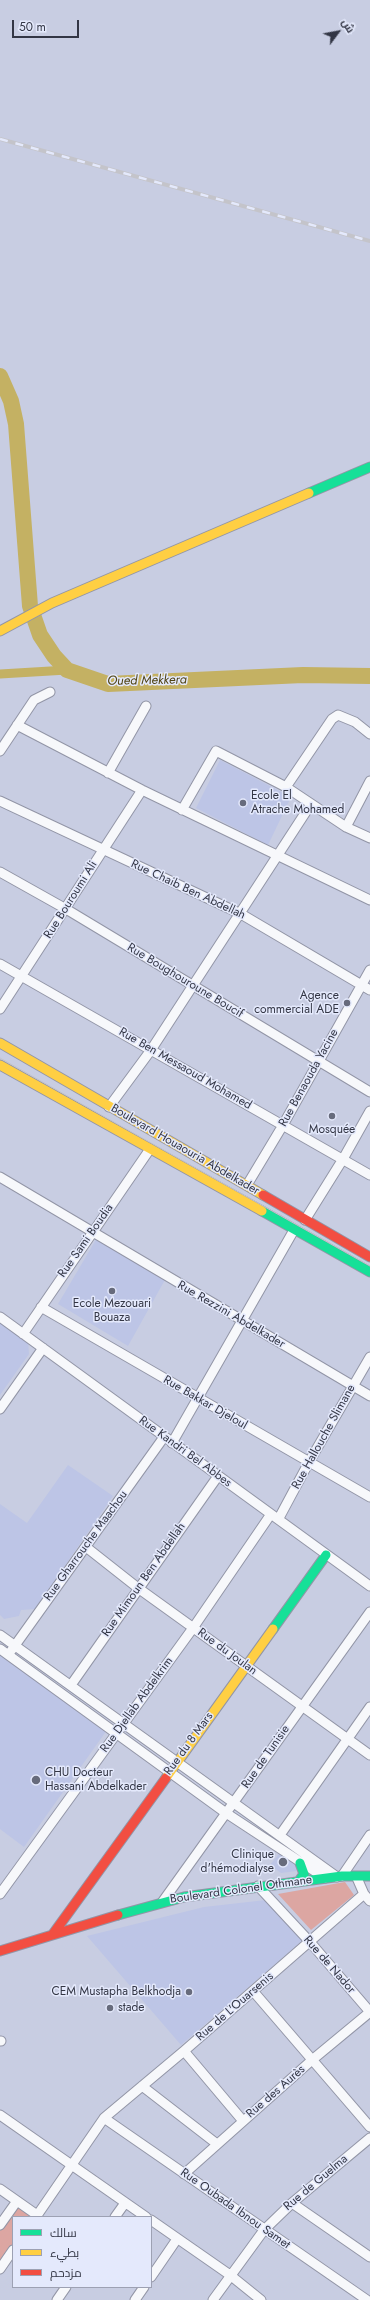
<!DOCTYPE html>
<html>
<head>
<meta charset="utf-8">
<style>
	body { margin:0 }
	#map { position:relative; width:370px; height:2300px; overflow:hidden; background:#c8cde2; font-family:Jost,Cairo,sans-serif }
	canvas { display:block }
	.legend { position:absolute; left:12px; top:2216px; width:140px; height:72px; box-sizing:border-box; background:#e4e9fc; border:1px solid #9da1b3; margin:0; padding:5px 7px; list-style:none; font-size:12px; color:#333645 }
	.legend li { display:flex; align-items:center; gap:8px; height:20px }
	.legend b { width:20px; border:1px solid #9da1b3 }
	.north { position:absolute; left:318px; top:12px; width:40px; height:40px; -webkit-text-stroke:3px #e4e9fc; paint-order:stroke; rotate:58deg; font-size:11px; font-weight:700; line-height:16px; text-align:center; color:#333645 }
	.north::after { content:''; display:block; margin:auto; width:14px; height:18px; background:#333645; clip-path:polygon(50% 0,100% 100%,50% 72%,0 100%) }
	.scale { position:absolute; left:12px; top:20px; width:67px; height:18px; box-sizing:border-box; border:2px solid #333645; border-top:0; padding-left:5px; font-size:12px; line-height:14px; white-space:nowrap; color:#333645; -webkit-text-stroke:3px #e4e9fc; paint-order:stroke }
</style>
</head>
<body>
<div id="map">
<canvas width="370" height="2300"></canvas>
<ul class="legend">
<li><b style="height:5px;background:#16e098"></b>سالك</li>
<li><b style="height:5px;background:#ffcf43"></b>بطيء</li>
<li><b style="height:5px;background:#f24e42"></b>مزدحم</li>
</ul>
<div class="north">ش</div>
<div class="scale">50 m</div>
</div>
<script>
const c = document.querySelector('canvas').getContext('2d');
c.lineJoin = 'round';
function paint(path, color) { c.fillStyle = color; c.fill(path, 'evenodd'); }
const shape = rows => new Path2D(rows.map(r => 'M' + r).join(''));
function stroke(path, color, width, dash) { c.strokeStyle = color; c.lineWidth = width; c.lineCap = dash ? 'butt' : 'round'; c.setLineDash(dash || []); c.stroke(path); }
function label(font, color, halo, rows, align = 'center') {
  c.font = font + ' Jost,sans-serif'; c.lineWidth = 3; c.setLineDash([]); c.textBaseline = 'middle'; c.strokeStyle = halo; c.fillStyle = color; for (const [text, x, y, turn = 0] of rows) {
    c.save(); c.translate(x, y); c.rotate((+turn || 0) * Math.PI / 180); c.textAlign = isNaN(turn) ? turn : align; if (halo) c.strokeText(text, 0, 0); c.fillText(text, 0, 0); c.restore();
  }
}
const built = shape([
	[220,760,291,797,268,845,196,808],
	[97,1238,166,1278,128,1346,58,1304],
	[0,1321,28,1341,29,1354,0,1395],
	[68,1465,113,1496,35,1609,21,1610,19,1616,4,1619,0,1615,0,1504,27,1523],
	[0,1654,107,1730,24,1847,0,1829],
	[279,1854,299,1867,296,1871,281,1873,270,1865],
	[266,1900,303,1940,181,2045,87,1936,204,1907]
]);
const green = shape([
	[345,1882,354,1895,311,1930,278,1894],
	[17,2204,33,2217,13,2217,13,2246,0,2265,0,2229]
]);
const canal = shape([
	[0,674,67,670]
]);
const river = shape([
	[0,376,11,401,16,424,30,606,40,635,54,656,67,670,108,684,303,675,370,676]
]);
const street = shape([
	[17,725,142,790,370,900],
	[0,751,34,700,50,692],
	[108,773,146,706],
	[286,787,332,719,338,715,355,722,370,734],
	[0,801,241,914,370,990],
	[182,810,216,751,286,787,346,827,370,838],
	[346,827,370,781],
	[0,872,66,909,370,1092],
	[0,964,370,1175],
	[0,1009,142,790],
	[109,1107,151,1050,311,804],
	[0,1177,370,1396],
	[247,1185,283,1125,370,970],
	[305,1220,343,1159,370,1111],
	[41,1307,370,1497],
	[0,1317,370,1586],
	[23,1334,150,1149],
	[0,1409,43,1348],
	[172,1443,294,1230],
	[279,1518,309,1462,370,1357],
	[86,1547,138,1588,370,1755],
	[0,1635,337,1877],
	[0,1649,226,1813,325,1878],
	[11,1651,164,1437],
	[71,1685,218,1476],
	[280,1835,370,1707],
	[342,1876,370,1835],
	[357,1878,364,1894,370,1901],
	[258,1886,310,1942,370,2012],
	[0,1894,193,1628,271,1514],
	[163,1901,370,1612],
	[253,1991,370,2127],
	[0,2041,1,2041],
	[184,2051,243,2121],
	[142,2086,217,2144],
	[0,2115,146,2217],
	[104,2118,367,2300],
	[184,2174,312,2060,370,2012],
	[0,2189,37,2215],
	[292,2203,370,2257],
	[36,2217,104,2118,184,2051,364,1894],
	[115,2217,125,2203],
	[151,2220,230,2275,261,2300],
	[0,2225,17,2201],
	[0,2269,13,2250],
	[151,2277,177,2239],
	[57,2300,66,2287],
	[135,2300,144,2287],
	[213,2300,264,2230,292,2203,370,2138]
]);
const fast = shape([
	[309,493,370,467],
	[262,1211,370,1272],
	[273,1629,326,1555],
	[299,1881,304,1874,300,1863],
	[118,1915,184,1897,342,1876,370,1876]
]);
const slow = shape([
	[0,631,52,603,309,493],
	[0,1043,263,1195],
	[0,1065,262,1211],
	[166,1778,273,1629]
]);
const jam = shape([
	[263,1195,370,1257],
	[53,1934,166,1778],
	[0,1951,118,1915]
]);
const tram = shape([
	[0,1058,370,1266]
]);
const rail = shape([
	[0,139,370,241]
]);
const markers = [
	[243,803,4,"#676b7c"],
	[347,1003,4,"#676b7c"],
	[332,1116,4,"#676b7c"],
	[112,1291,4,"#676b7c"],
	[36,1780,5,"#676b7c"],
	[283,1862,5,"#676b7c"],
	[189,1992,4,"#676b7c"],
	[110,2008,4,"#676b7c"]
];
const poiNames = [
	["Ecole El",251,796],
	["Atrache Mohamed",251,810],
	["Agence",339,996,"right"],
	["commercial ADE",339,1010,"right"],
	["Mosquée",332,1130,"center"],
	["Ecole Mezouari",112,1304,"center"],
	["Bouaza",112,1318,"center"],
	["CHU Docteur",45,1773],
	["Hassani Abdelkader",45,1787],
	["Clinique",274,1855,"right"],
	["d'hémodialyse",274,1869,"right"],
	["CEM Mustapha Belkhodja",181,1992,"right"],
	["stade",118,2008]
];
const streetNames = [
	["Rue Chaib Ben Abdellah",188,890,25],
	["Rue Bouroumi Ali",71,900,-58],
	["Rue Boughouroune Boucif",185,981,31],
	["Rue Ben Messaoud Mohamed",185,1069,30],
	["Rue Benaouda Yacine",309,1078,-61],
	["Boulevard Houaouria Abdelkader",185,1150,30],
	["Rue Sami Boudia",86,1241,-55],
	["Rue Rezzini Abdelkader",231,1315,30],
	["Rue Bakkar Djeloul",205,1403,30],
	["Rue Hallouche Slimane",324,1437,-61],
	["Rue Kandri Bel Abbes",185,1452,36],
	["Rue Gharrouche Maachou",86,1546,-54],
	["Rue Mimoun Ben Abdellah",144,1580,-55],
	["Rue du Joulan",227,1652,36],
	["Rue Djellab Abdelkrim",137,1705,-54],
	["Rue du 8 Mars",189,1744,-54],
	["Rue de Tunisie",266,1757,-55],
	["Boulevard Colonel Othmane",241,1890,-8],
	["Rue de Nador",329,1965,49],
	["Rue de L'Ouarsenis",235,2007,-41],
	["Rue des Aurès",276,2092,-41],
	["Rue de Guelma",316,2183,-40],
	["Rue Oubada Ibnou Samet",235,2209,35]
];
const waterNames = [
	["Oued Mekkera",147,681,-1]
];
paint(built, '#bdc5e6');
paint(green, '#dca6a2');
stroke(canal, '#c4b163', 9);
stroke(river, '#c4b163', 16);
stroke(street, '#9295a6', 11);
stroke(fast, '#9295a6', 11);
stroke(slow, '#9295a6', 11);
stroke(jam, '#9295a6', 11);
stroke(street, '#f7f8fb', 9);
stroke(fast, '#16e098', 9);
stroke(slow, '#ffcf43', 9);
stroke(jam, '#f24e42', 9);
stroke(tram, '#c4c4ca', 1);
stroke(rail, '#c4c4ca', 4);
stroke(rail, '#e4e9fc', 2.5, [8]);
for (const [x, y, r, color] of markers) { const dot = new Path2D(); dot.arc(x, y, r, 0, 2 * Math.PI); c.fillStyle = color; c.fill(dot); stroke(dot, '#e4e9fc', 1.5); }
label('12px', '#333645', '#e4e9fc', poiNames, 'left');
label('12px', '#333645', '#e4e9fc', streetNames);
label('italic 13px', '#4f4313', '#e4e9fc', waterNames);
</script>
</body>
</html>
